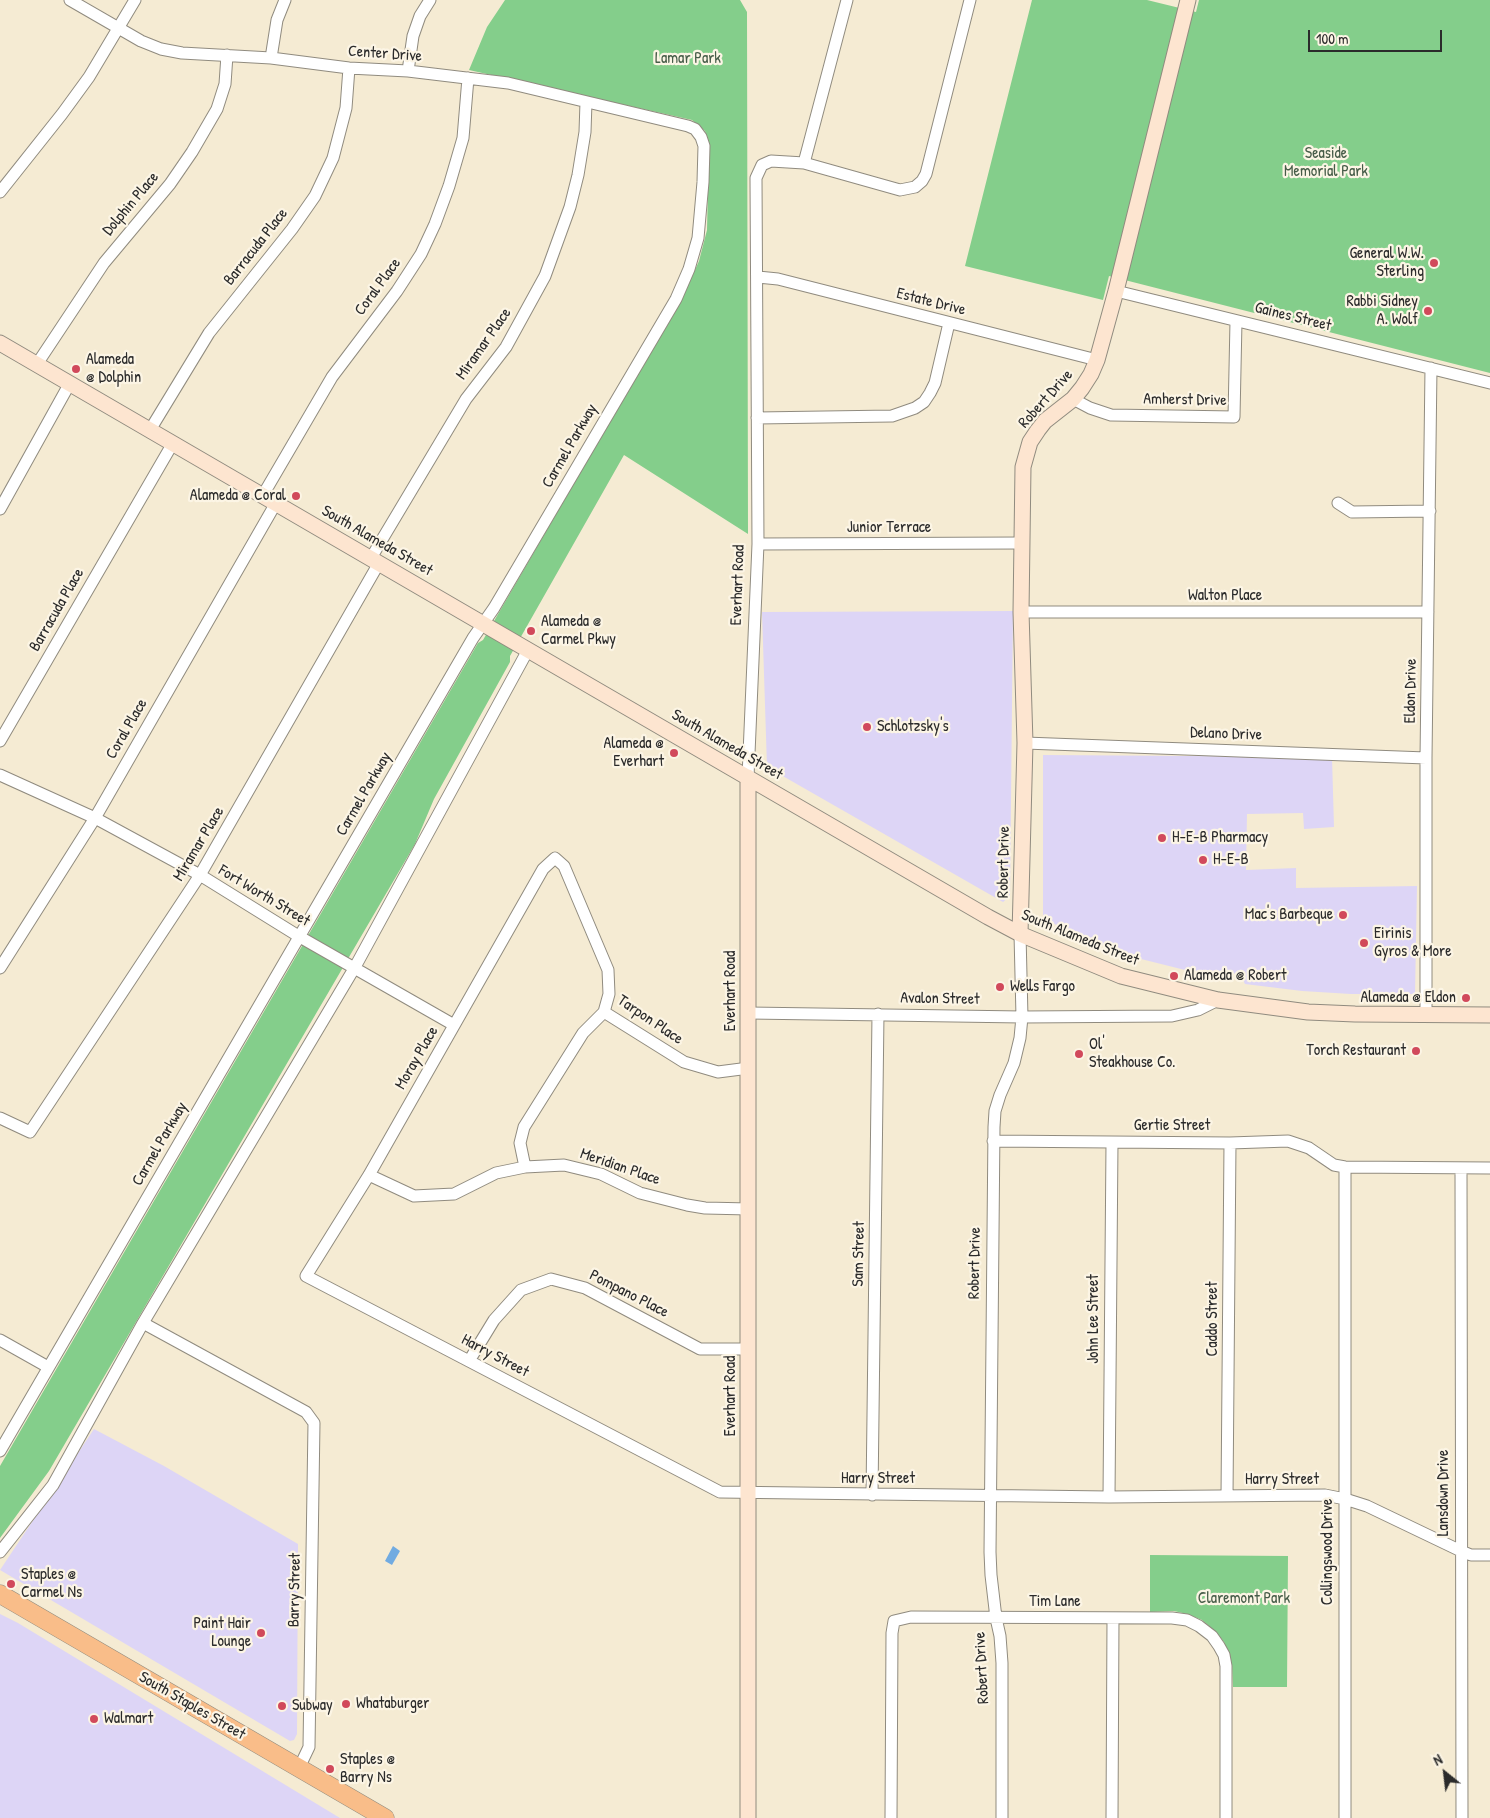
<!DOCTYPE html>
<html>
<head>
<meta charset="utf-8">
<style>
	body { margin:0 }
	#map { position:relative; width:1490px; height:1818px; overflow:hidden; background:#f5ebd3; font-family:"Patrick Hand",sans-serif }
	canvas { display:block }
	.north { position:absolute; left:1420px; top:1748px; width:50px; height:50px; -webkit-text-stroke:4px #fcf5e5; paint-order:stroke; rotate:331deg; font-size:14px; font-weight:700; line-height:20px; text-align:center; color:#2b2b2b }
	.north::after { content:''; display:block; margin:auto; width:18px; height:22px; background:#2b2b2b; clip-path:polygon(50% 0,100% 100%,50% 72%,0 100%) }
	.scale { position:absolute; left:1308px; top:30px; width:134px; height:22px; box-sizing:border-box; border:2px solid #2b2b2b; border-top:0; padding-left:6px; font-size:15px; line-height:18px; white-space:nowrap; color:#2b2b2b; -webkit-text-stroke:4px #fcf5e5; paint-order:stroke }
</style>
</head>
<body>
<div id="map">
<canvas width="1490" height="1818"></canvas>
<div class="north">N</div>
<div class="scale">100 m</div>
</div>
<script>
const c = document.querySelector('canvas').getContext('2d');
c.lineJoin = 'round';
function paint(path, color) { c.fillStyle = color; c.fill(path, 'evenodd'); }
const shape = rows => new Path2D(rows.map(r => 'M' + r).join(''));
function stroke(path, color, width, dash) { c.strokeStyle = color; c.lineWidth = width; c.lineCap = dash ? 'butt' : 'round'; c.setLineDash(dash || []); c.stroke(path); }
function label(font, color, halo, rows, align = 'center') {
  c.font = font + ' "Patrick Hand",sans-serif'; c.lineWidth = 4.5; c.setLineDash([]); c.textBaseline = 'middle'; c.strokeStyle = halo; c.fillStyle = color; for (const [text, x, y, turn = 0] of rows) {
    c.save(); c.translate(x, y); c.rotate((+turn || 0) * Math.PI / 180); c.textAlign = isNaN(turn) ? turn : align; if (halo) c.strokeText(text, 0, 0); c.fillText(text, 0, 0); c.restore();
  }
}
const built = shape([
	[1013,611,1010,896,1003,902,767,767,762,612],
	[1043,755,1332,757,1334,827,1304,829,1303,813,1247,814,1246,870,1296,868,1296,888,1417,886,1415,994,1351,994,1302,991,1245,984,1240,974,1189,971,1125,955,1043,919],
	[94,1429,164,1466,298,1544,297,1734,294,1740,290,1741,0,1570],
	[0,1614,18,1623,340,1818,0,1818]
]);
const green = shape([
	[505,0,740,0,747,12,748,534,624,455,510,656,510,662,434,799,415,844,49,1471,0,1538,0,1466,478,643,483,640,686,290,699,261,707,230,709,144,705,131,692,120,469,70,487,27],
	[1032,0,1147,0,1196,12,1199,0,1490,0,1490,373,1109,276,1103,300,965,266],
	[1150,1555,1288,1556,1287,1687,1233,1687,1232,1664,1224,1642,1216,1632,1202,1620,1187,1614,1174,1611,1150,1612]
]);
const water = shape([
	[393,1546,400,1551,392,1565,385,1561]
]);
const street = shape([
	[271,58,277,20,285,0],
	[408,71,413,36,420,16,430,0],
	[804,163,847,0],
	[0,192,62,114,89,77,135,0],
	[758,277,778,279,1097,360],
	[1116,291,1490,383],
	[37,364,104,263,170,184,192,152,217,109,225,84,227,55],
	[1073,399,1090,408,1111,415,1234,417,1236,321],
	[757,418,892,416,915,408,924,402,930,393,935,383,949,323],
	[150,430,209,333,292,229,315,196,333,158,346,108,349,68],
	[263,495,332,377,397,291,421,254,435,224,449,186,463,138,468,78],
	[1338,503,1352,512,1430,511],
	[0,509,70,383],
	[758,544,1022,543],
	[371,558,466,399,506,347,545,276,570,207,578,175,585,132,586,102],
	[1021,612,1428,612],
	[0,741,173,443],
	[1025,743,1426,758],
	[0,775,95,818,200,875,300,937,454,1025],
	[748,777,758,544,756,178,762,165,771,161,804,163,900,190,915,187,922,181,926,174,970,0],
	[0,968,95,818,276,503],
	[604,1012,684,1062,718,1072,749,1068],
	[749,1013,1022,1017,1172,1016,1198,1010,1218,1000],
	[1426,1014,1426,758,1431,368],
	[0,1118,30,1132,200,875,379,563],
	[993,1141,1230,1143,1288,1141,1309,1148,1334,1165,1345,1167,1490,1168],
	[525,1167,520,1143,524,1127,583,1033,604,1012,609,994,608,970,564,866,555,858,543,869,369,1175,306,1276,720,1492,1109,1497,1325,1495,1345,1499,1367,1506,1461,1551,1471,1555,1490,1555],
	[1345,1167,1345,1818],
	[1461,1168,1462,1818],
	[369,1175,414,1196,454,1194,496,1173,525,1167,564,1165,601,1174,640,1193,687,1205,705,1208,749,1209],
	[143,1323,306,1412,314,1423,309,1747,299,1768],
	[0,1340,48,1367],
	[469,1361,494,1320,521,1290,551,1279,585,1288,700,1349,749,1349],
	[0,1451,473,638,494,608,676,299,689,269,698,238,703,182,704,146,701,137,695,129,688,126,508,83,408,71,349,68,271,58,182,53,161,49,141,41,70,0],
	[872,1495,878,1014],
	[1227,1496,1230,1143],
	[1109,1497,1112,1143],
	[0,1552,53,1485,143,1323,355,967,528,650],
	[891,1818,892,1633,894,1621,911,1617,1172,1618,1187,1620,1199,1626,1212,1636,1219,1646,1224,1655,1226,1666,1226,1818],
	[1002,1818,1002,1663,1000,1636,996,1618,991,1575,990,1552,994,1127,995,1111,1000,1095,1014,1063,1020,1038,1022,1017,1020,934],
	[1112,1818,1113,1618]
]);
const secondary = shape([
	[0,343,528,650,988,917,1020,934,1121,976,1218,1000,1308,1012,1355,1014,1490,1015],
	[1020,934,1025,743,1021,612,1023,467,1030,442,1038,430,1045,421,1073,399,1082,388,1091,374,1097,360,1116,291,1188,0],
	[748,1818,748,777]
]);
const primary = shape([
	[0,1594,385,1818]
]);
const markers = [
	[1434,263,5,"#d1495b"],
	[1428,311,5,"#d1495b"],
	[76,369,5,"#d1495b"],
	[296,496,5,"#d1495b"],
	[531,631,5,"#d1495b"],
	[867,727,5,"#d1495b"],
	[674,753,5,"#d1495b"],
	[1162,838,5,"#d1495b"],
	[1203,860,5,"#d1495b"],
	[1343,915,5,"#d1495b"],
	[1364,943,5,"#d1495b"],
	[1174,976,5,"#d1495b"],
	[1000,987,5,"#d1495b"],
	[1466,998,5,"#d1495b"],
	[1416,1051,5,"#d1495b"],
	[1079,1054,5,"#d1495b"],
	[11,1584,5,"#d1495b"],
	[261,1633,5,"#d1495b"],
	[346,1704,5,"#d1495b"],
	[282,1706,5,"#d1495b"],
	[94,1719,5,"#d1495b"],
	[330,1769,5,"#d1495b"]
];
const streetNames = [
	["Center Drive",385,54,4],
	["Dolphin Place",131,204,-50],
	["Barracuda Place",256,247,-52],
	["Coral Place",378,287,-54],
	["Estate Drive",931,302,14],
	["Gaines Street",1293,317,14],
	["Miramar Place",484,344,-55],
	["Robert Drive",1046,399,-48],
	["Amherst Drive",1185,400,1],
	["Carmel Parkway",570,446,-60],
	["Junior Terrace",889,528],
	["South Alameda Street",377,541,30],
	["Everhart Road",738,585,-88],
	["Walton Place",1225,596],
	["Barracuda Place",57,610,-60],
	["Eldon Drive",1411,691,-89],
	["Coral Place",127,729,-60],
	["Delano Drive",1226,734,2],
	["South Alameda Street",727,745,30],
	["Carmel Parkway",364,794,-60],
	["Miramar Place",199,844,-59],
	["Robert Drive",1004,862,-89],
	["Fort Worth Street",264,896,31],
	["South Alameda Street",1080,938,22],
	["Everhart Road",731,991,-90],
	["Avalon Street",940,999,1],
	["Tarpon Place",650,1020,34],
	["Moray Place",417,1058,-60],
	["Gertie Street",1172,1126],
	["Carmel Parkway",160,1144,-60],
	["Meridian Place",620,1167,19],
	["Sam Street",859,1254,-89],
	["Robert Drive",975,1263,-89],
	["Pompano Place",629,1294,27],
	["John Lee Street",1094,1319,-90],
	["Caddo Street",1213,1319,-90],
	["Harry Street",495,1356,28],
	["Everhart Road",731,1396,-90],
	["Harry Street",878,1479],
	["Harry Street",1282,1480],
	["Lansdown Drive",1444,1493,-90],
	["Collingswood Drive",1328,1552,-90],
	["Barry Street",295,1590,-89],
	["Tim Lane",1055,1602],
	["Robert Drive",982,1668,-93],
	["South Staples Street",192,1706,30]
];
const parkNames = [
	["Lamar Park",688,59],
	["Seaside",1326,154],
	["Memorial Park",1326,172],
	["Claremont Park",1244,1599]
];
const poiNames = [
	["General W.W.",1424,254,"right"],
	["Sterling",1424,272,"right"],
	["Rabbi Sidney",1418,302,"right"],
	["A. Wolf",1418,320,"right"],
	["Alameda",86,360],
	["@ Dolphin",86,378],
	["Alameda @ Coral",286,496,"right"],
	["Alameda @",541,622],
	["Carmel Pkwy",541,640],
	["Schlotzsky's",877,727],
	["Alameda @",664,744,"right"],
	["Everhart",664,762,"right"],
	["H-E-B Pharmacy",1172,838],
	["H-E-B",1213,860],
	["Mac's Barbeque",1333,915,"right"],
	["Eirinis",1374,934],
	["Gyros & More",1374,952],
	["Alameda @ Robert",1184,976],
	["Wells Fargo",1010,987],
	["Alameda @ Eldon",1456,998,"right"],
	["Ol'",1089,1045],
	["Steakhouse Co.",1089,1063],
	["Torch Restaurant",1406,1051,"right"],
	["Staples @",21,1575],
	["Carmel Ns",21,1593],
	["Paint Hair",251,1624,"right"],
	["Lounge",251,1642,"right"],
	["Whataburger",356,1704],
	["Subway",292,1706],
	["Walmart",104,1719],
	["Staples @",340,1760],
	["Barry Ns",340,1778]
];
paint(built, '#ddd5f6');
paint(green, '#84ce8b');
paint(water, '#71abe1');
stroke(street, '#908b7f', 13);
stroke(secondary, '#908b7f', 17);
stroke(primary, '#908b7f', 19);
stroke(street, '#fff', 11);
stroke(secondary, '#fde5d0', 15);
stroke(primary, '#f9bd89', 18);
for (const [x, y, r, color] of markers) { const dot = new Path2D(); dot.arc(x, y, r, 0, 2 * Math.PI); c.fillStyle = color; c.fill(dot); stroke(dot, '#fcf5e5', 2); }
label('16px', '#2b2b2b', '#fcf5e5', streetNames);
label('16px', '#465c48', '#fcf5e5', parkNames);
label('16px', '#2b2b2b', '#fcf5e5', poiNames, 'left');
</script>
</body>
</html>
